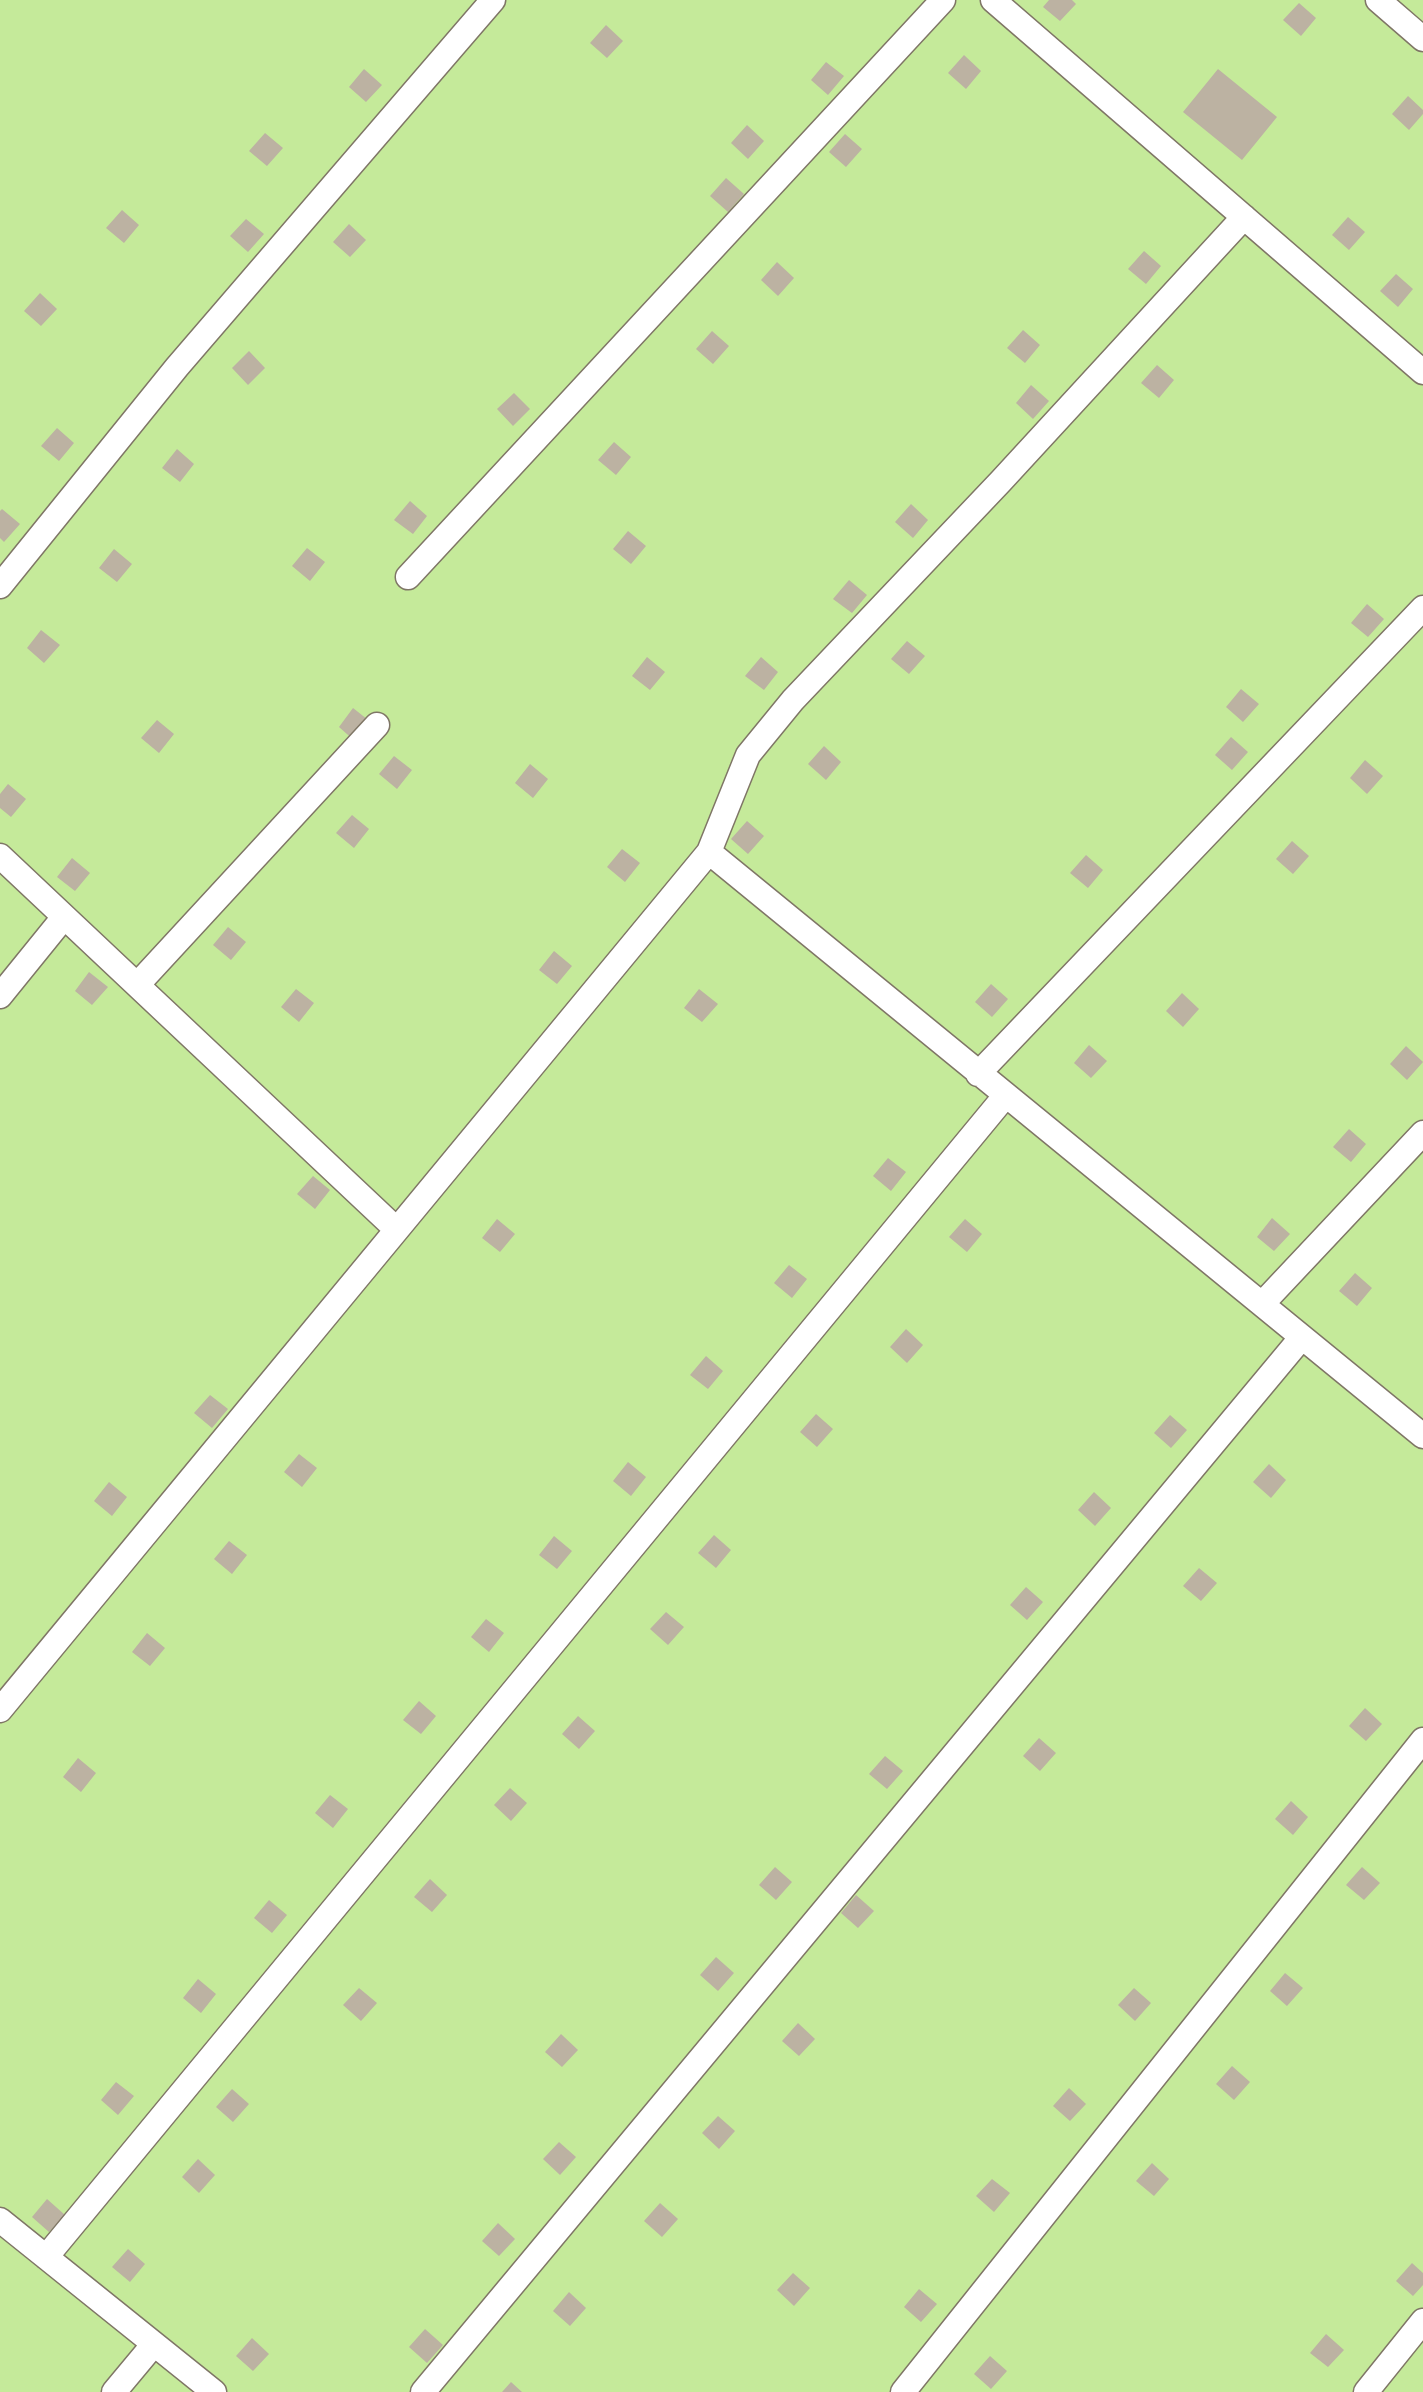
<!DOCTYPE html>
<html>
<head>
<meta charset="utf-8">
<style>
	body { margin:0 }
	canvas { display:block; background:#f6ecdb }
</style>
</head>
<body>
<canvas width="1423" height="2392"></canvas>
<script>
const c = document.querySelector('canvas').getContext('2d');
c.lineJoin = 'round';
function paint(path, color) { c.fillStyle = color; c.fill(path, 'evenodd'); }
const shape = rows => new Path2D(rows.map(r => 'M' + r).join(''));
function stroke(path, color, width, dash) { c.strokeStyle = color; c.lineWidth = width; c.lineCap = dash ? 'butt' : 'round'; c.setLineDash(dash || []); c.stroke(path); }
const green = shape([
	[0,0,1423,0,1423,2392,0,2392]
]);
const building = shape([
	[1049,0,1072,0,1076,4,1060,21,1043,7],
	[1299,3,1316,18,1301,36,1283,20],
	[606,25,623,41,607,58,590,43],
	[964,55,981,71,966,89,948,73],
	[826,62,844,76,828,95,811,80],
	[364,69,382,85,366,102,349,87],
	[1218,69,1277,117,1242,160,1183,112],
	[1408,96,1423,110,1423,114,1409,130,1392,114],
	[747,125,764,141,748,159,731,143],
	[265,133,283,148,267,166,249,151],
	[845,134,862,149,846,167,829,152],
	[726,178,744,194,728,212,710,196],
	[122,210,139,225,124,243,106,228],
	[1348,217,1365,232,1349,250,1332,235],
	[246,219,264,234,248,252,230,236],
	[349,224,366,240,350,257,333,242],
	[1144,251,1161,266,1146,284,1128,269],
	[777,262,794,278,778,296,761,280],
	[1396,274,1413,289,1398,307,1380,291],
	[40,293,57,309,41,326,24,311],
	[1023,330,1040,345,1025,363,1007,348],
	[712,331,729,346,713,364,696,349],
	[249,351,265,368,248,385,232,368],
	[1157,365,1174,380,1159,398,1141,383],
	[1031,385,1049,401,1033,419,1016,403],
	[514,393,530,409,513,426,497,409],
	[57,428,74,443,59,461,41,446],
	[614,442,631,457,616,475,598,460],
	[177,449,194,464,180,482,162,468],
	[410,501,427,516,413,534,394,520],
	[911,504,928,520,913,538,895,522],
	[2,509,20,524,4,542,0,538,0,511],
	[628,531,646,546,631,564,613,549],
	[307,548,325,562,310,581,292,566],
	[114,549,132,564,117,582,99,568],
	[849,580,867,595,852,613,833,599],
	[1367,604,1384,619,1368,637,1351,623],
	[41,630,60,645,44,663,27,648],
	[907,641,925,656,909,674,891,659],
	[647,657,665,672,650,690,632,676],
	[761,657,778,672,764,690,745,676],
	[1241,689,1259,704,1243,722,1226,707],
	[353,708,372,723,356,742,339,727],
	[157,720,174,734,159,753,141,738],
	[1231,737,1248,752,1232,770,1215,755],
	[824,746,841,762,826,780,808,764],
	[394,756,412,770,397,789,379,774],
	[1365,760,1383,776,1367,794,1350,778],
	[530,764,548,779,533,798,515,783],
	[8,784,26,799,11,817,0,808,0,794],
	[352,815,369,829,354,848,336,833],
	[747,821,764,836,748,854,731,839],
	[1292,841,1309,856,1293,874,1276,859],
	[622,849,640,863,625,882,607,867],
	[1086,855,1103,870,1088,888,1070,873],
	[72,858,90,873,75,891,57,877],
	[228,927,246,942,231,960,213,945],
	[554,951,572,966,557,984,539,970],
	[89,972,108,987,92,1005,75,991],
	[991,984,1008,999,992,1017,975,1002],
	[296,989,314,1003,299,1022,281,1007],
	[699,989,718,1004,702,1022,684,1008],
	[1182,993,1199,1009,1183,1027,1166,1011],
	[1089,1045,1107,1061,1091,1078,1074,1063],
	[1406,1046,1423,1062,1407,1080,1390,1064],
	[1349,1129,1366,1144,1351,1162,1333,1147],
	[888,1158,906,1172,891,1191,873,1176],
	[313,1176,330,1190,315,1209,297,1194],
	[1272,1218,1290,1234,1274,1251,1257,1237],
	[497,1219,515,1234,500,1252,482,1238],
	[965,1219,982,1234,967,1252,949,1237],
	[789,1265,807,1279,792,1298,774,1283],
	[1355,1273,1372,1288,1357,1306,1339,1291],
	[906,1329,923,1345,907,1363,890,1347],
	[706,1356,723,1371,708,1389,690,1375],
	[210,1395,228,1409,212,1428,194,1413],
	[816,1414,833,1429,817,1447,800,1432],
	[1170,1415,1187,1430,1171,1448,1154,1433],
	[299,1454,317,1468,302,1487,284,1472],
	[628,1462,646,1477,631,1496,613,1481],
	[1269,1464,1286,1480,1271,1498,1253,1482],
	[109,1482,127,1497,112,1516,94,1501],
	[1094,1492,1111,1508,1095,1526,1078,1510],
	[714,1535,731,1550,716,1568,698,1553],
	[554,1536,572,1551,557,1569,539,1555],
	[229,1541,247,1555,232,1574,214,1559],
	[1199,1568,1217,1583,1201,1601,1183,1586],
	[1026,1587,1043,1602,1027,1620,1010,1605],
	[666,1612,684,1627,668,1645,650,1629],
	[486,1619,504,1633,489,1652,471,1637],
	[147,1633,165,1648,150,1666,132,1652],
	[419,1701,436,1716,421,1734,403,1720],
	[1365,1708,1382,1724,1366,1741,1349,1726],
	[578,1716,595,1731,579,1749,562,1734],
	[1039,1738,1056,1753,1040,1771,1023,1756],
	[885,1756,903,1771,887,1789,869,1774],
	[78,1758,96,1773,81,1792,63,1777],
	[510,1788,527,1803,511,1821,494,1805],
	[330,1795,348,1809,333,1828,315,1813],
	[1291,1801,1308,1817,1293,1835,1275,1819],
	[775,1867,792,1882,776,1900,759,1885],
	[1362,1867,1380,1883,1364,1900,1346,1885],
	[430,1879,447,1895,432,1912,414,1897],
	[856,1895,874,1911,858,1928,841,1913],
	[269,1900,287,1915,272,1933,254,1918],
	[716,1957,734,1973,718,1991,700,1975],
	[1285,1973,1303,1988,1287,2006,1270,1991],
	[198,1979,216,1994,201,2013,183,1998],
	[359,1988,377,2003,361,2021,343,2005],
	[1134,1988,1151,2003,1135,2021,1118,2005],
	[798,2023,815,2039,799,2056,782,2041],
	[561,2034,578,2050,562,2067,545,2052],
	[1232,2066,1250,2082,1234,2100,1216,2084],
	[116,2082,134,2096,118,2115,101,2100],
	[1069,2088,1086,2104,1070,2121,1053,2106],
	[232,2089,249,2104,233,2122,216,2107],
	[718,2116,735,2131,719,2149,702,2133],
	[559,2142,576,2157,560,2175,543,2159],
	[198,2159,215,2175,199,2193,182,2177],
	[1152,2163,1169,2179,1154,2196,1136,2181],
	[992,2179,1010,2193,994,2212,976,2196],
	[47,2199,65,2215,49,2232,32,2217],
	[660,2203,678,2219,662,2237,644,2221],
	[498,2223,515,2239,499,2256,482,2241],
	[128,2249,145,2264,130,2282,112,2267],
	[1412,2263,1423,2273,1423,2285,1413,2296,1396,2281],
	[793,2273,810,2288,794,2306,777,2290],
	[919,2289,937,2304,921,2322,904,2307],
	[569,2292,586,2308,570,2326,553,2311],
	[425,2329,443,2345,427,2363,409,2347],
	[1326,2334,1344,2350,1328,2367,1310,2353],
	[252,2338,269,2354,253,2371,236,2356],
	[990,2356,1007,2371,991,2389,974,2374],
	[511,2382,522,2392,502,2392]
]);
const service = shape([
	[993,0,1423,372],
	[1378,0,1423,39],
	[408,577,943,0],
	[0,586,177,367,493,0],
	[709,852,1423,1436],
	[0,856,396,1229],
	[137,985,377,725],
	[0,996,64,917],
	[978,1074,1423,608],
	[1262,1304,1423,1133],
	[0,1710,709,852,748,755,793,700,1001,481,1244,217],
	[0,2220,214,2392],
	[46,2257,1006,1095],
	[114,2392,154,2344],
	[423,2392,1302,1337],
	[903,2392,1423,1740],
	[1366,2392,1423,2321]
]);
paint(green, '#c5ea9a');
paint(building, '#bcb2a2');
stroke(service, '#7f7666', 27);
stroke(service, '#fff', 24);
</script>
</body>
</html>
